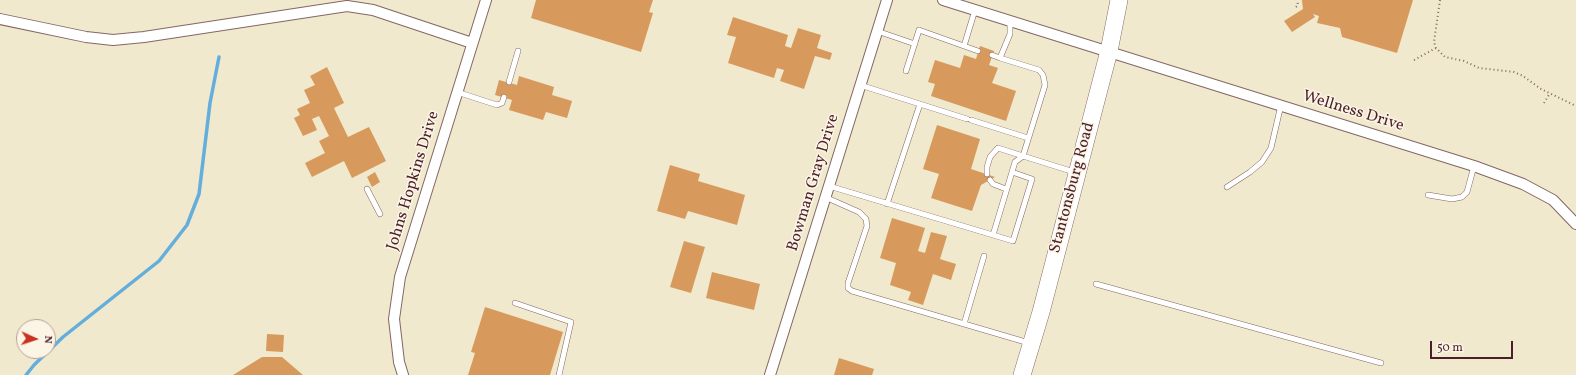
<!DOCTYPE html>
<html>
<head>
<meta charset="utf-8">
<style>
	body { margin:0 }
	#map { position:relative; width:1576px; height:375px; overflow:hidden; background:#f1e9cd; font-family:Vollkorn,serif }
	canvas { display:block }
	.north { position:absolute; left:16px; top:319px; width:40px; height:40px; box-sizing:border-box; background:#fcf5e5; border:1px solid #b59f9b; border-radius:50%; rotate:93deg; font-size:11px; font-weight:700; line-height:16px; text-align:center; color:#4a1f2b }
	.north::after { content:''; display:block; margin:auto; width:14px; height:18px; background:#c8321e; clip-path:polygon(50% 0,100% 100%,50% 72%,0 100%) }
	.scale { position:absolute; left:1430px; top:341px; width:83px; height:18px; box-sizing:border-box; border:2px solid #4a1f2b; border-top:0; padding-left:5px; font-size:12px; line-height:14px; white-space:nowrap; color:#4a1f2b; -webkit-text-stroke:3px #fcf5e5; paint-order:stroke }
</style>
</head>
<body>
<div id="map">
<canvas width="1576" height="375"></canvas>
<div class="north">N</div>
<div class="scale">50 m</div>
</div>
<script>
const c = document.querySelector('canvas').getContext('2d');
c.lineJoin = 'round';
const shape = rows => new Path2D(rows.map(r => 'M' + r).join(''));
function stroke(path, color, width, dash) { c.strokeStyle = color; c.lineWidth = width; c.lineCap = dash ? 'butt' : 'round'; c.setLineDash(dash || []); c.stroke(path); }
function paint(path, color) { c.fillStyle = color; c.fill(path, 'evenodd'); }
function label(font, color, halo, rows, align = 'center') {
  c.font = font + ' Vollkorn,serif'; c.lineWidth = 3; c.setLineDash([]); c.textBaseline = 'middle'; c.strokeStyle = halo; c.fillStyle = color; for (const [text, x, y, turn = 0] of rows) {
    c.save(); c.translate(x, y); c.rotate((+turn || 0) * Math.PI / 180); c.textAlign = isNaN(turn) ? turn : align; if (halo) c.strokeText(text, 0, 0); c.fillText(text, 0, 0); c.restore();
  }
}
const stream = shape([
	[26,375,34,365,63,337,159,261,187,225,199,194,210,103,219,57]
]);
const building = shape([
	[536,0,653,0,649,12,653,13,641,52,531,18],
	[1302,0,1413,0,1397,53,1342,37,1340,28,1317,23,1319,16,1313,14,1315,17,1292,32,1284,21,1303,9],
	[733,17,788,35,785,46,791,48,798,28,821,35,817,48,832,53,830,60,815,56,804,89,780,81,784,70,777,68,774,78,728,63,736,37,727,35],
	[980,46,994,51,989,65,998,68,992,83,1016,91,1006,121,931,96,935,84,928,82,935,60,960,68,964,55,976,59],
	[327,67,344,103,334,108,348,137,369,127,386,161,352,178,344,161,312,177,305,163,325,153,319,141,329,136,319,116,312,119,317,130,303,136,294,118,300,115,297,109,310,103,304,90,315,85,310,76],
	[519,76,554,87,552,95,572,101,567,118,546,112,543,120,509,110,512,100,495,95,499,80,517,85],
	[937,125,980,139,971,169,995,177,981,185,972,211,931,198,939,174,923,169],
	[670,165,700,174,698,181,745,195,737,225,688,211,685,219,657,211],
	[375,172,380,182,372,187,367,177],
	[892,218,925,228,918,251,925,253,931,232,947,236,940,259,956,264,951,280,933,274,923,305,908,300,911,292,890,285,896,263,880,258],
	[684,241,705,247,691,293,670,287],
	[712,272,760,284,754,310,706,298],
	[485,307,563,332,550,375,468,375,475,353,471,352],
	[267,334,284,335,283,352,266,351],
	[262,357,282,357,303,375,233,375],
	[839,358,874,369,872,375,834,375]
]);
const path = shape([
	[1440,0,1434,42,1436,48,1445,57,1464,61,1479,68,1514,72,1523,76,1541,89,1576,106],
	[1296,7,1298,5,1297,0],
	[1414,60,1436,48],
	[1544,103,1550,93]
]);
const service = shape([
	[1010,21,1010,34,1000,58,1039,70,1043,75,1045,85,1023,156,1074,172],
	[877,31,915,44],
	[964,46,975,10],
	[992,55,1000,58],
	[906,71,919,30,978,51],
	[509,82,518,51],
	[860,85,967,119],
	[457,92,497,105,502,103,504,97],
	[971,120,1028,138],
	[987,174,987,167,990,157,998,148,1023,156,1015,162,993,235,1013,241,1032,179,1012,172],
	[990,180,993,184,1006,189],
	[829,186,993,235],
	[1227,187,1250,172,1262,162,1271,148,1281,105],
	[367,189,380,214],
	[1428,195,1452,199,1462,197,1467,192,1474,166],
	[825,197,859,212,866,219,867,226,848,283,848,288,852,291,1029,343],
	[887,204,920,104],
	[1096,284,1381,363],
	[515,303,571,322,559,375],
	[964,324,984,256]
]);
const minor = shape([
	[943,0,1474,166,1523,184,1553,200,1576,224],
	[0,19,86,37,113,40,144,37,347,6,373,10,472,43],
	[403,375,399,362,394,319,400,277,486,0],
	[770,375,887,0]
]);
const primary = shape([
	[1022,375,1041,312,1109,51,1119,0]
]);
const streetNames = [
	["Wellness Drive",1353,112,17],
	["Johns Hopkins Drive",414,181,-73],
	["Bowman Gray Drive",814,183,-73],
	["Stantonsburg Road",1073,188,-75]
];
stroke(stream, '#64aedc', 3.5);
paint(building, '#d79a5c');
stroke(service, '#846664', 6);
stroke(minor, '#846664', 12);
stroke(primary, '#846664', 18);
stroke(path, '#846664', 2, [1, 3]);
stroke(service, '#fff', 5);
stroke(minor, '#fff', 10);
stroke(primary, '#fff', 17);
label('16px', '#4a1f2b', '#fcf5e5', streetNames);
</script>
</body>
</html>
